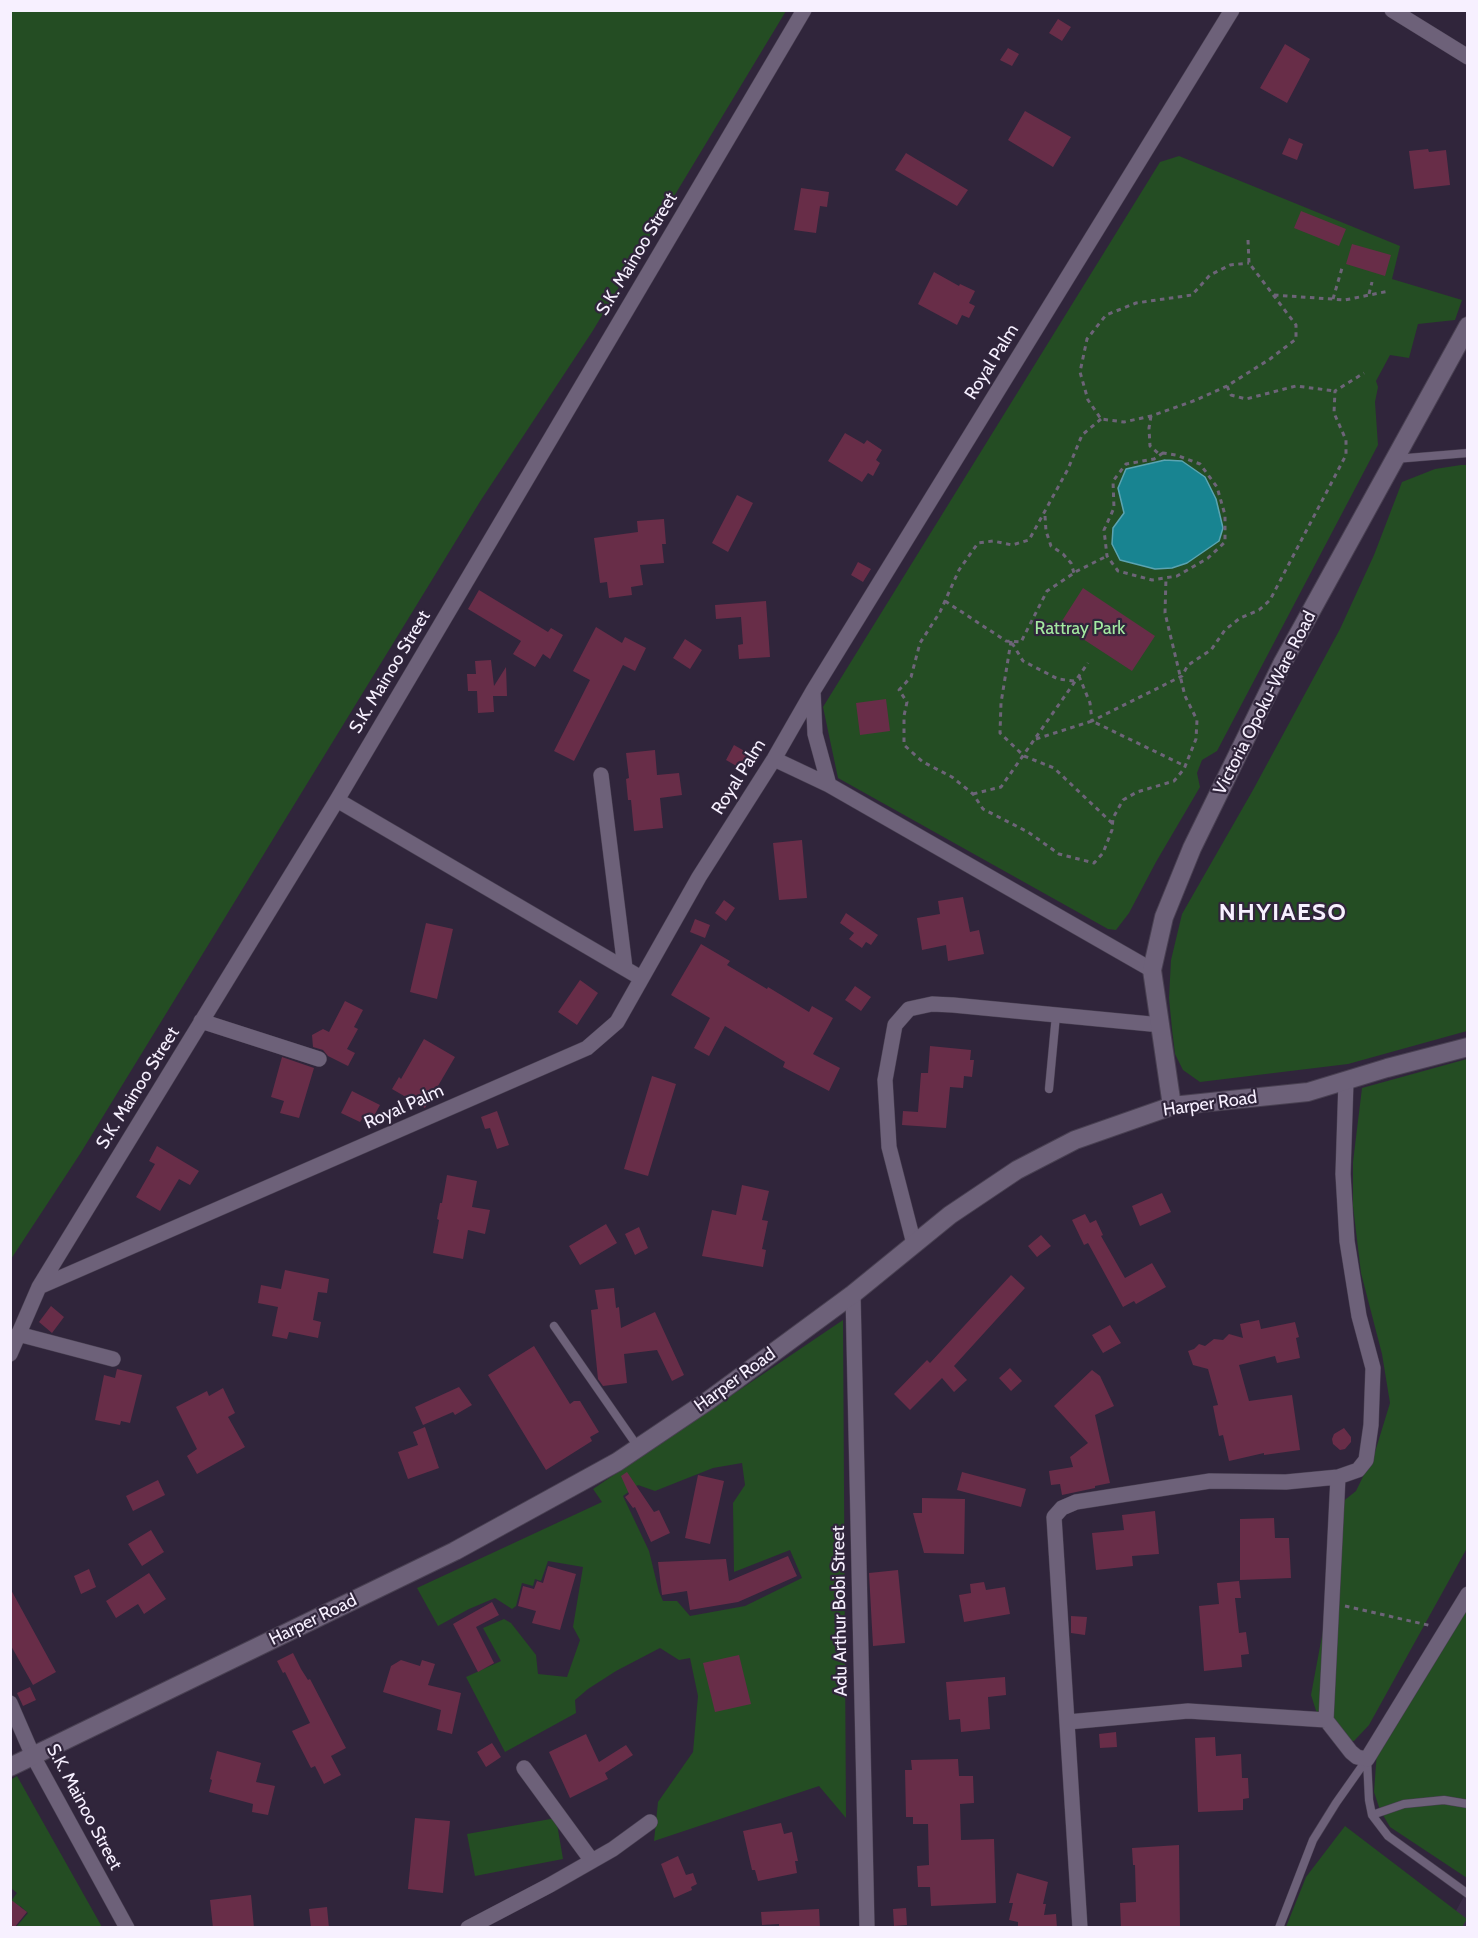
<!DOCTYPE html>
<html>
<head>
<meta charset="utf-8">
<style>
	body { margin:0 }
	#map { position:relative; width:1478px; height:1938px; overflow:hidden; background:#30253b; font-family:Cabin,sans-serif }
	canvas { display:block }
	.frame { position:absolute; inset:0; border:12px solid #f7f0ff; pointer-events:none }
</style>
</head>
<body>
<div id="map">
<canvas width="1478" height="1938"></canvas>
<div class="frame"></div>
</div>
<script>
const c = document.querySelector('canvas').getContext('2d');
c.lineJoin = 'round';
function paint(path, color) { c.fillStyle = color; c.fill(path, 'evenodd'); }
const shape = rows => new Path2D(rows.map(r => 'M' + r).join(''));
function stroke(path, color, width, dash) { c.strokeStyle = color; c.lineWidth = width; c.lineCap = dash ? 'butt' : 'round'; c.setLineDash(dash || []); c.stroke(path); }
function label(font, color, halo, rows, align = 'center') {
  c.font = font + ' Cabin,sans-serif'; c.lineWidth = 4.5; c.setLineDash([]); c.textBaseline = 'middle'; c.strokeStyle = halo; c.fillStyle = color; for (const [text, x, y, turn = 0] of rows) {
    c.save(); c.translate(x, y); c.rotate((+turn || 0) * Math.PI / 180); c.textAlign = isNaN(turn) ? turn : align; if (halo) c.strokeText(text, 0, 0); c.fillText(text, 0, 0); c.restore();
  }
}
const built = shape([
	[1467,1891,1467,1927,1447,1927]
]);
const green = shape([
	[11,10,786,11,592,332,481,500,80,1154,11,1259],
	[1179,156,1400,246,1392,279,1462,300,1455,320,1418,324,1409,358,1390,355,1376,381,1378,387,1375,402,1378,445,1217,751,1202,760,1197,773,1200,787,1156,862,1129,913,1116,930,1108,929,838,778,823,707,1160,162],
	[1461,465,1468,465,1467,1031,1348,1064,1200,1082,1183,1070,1175,1054,1172,1029,1169,998,1171,960,1182,914,1253,790,1340,629,1374,555,1402,482,1435,469],
	[1467,1059,1467,1548,1369,1725,1354,1741,1334,1743,1320,1723,1311,1695,1329,1598,1336,1507,1356,1491,1375,1452,1390,1403,1382,1354,1361,1273,1353,1206,1353,1162,1362,1088],
	[843,1320,846,1818,819,1786,654,1841,658,1802,693,1752,698,1696,690,1658,679,1660,660,1648,616,1671,588,1689,575,1700,576,1713,505,1752,466,1677,501,1661,483,1628,504,1619,511,1623,536,1655,538,1674,567,1677,580,1640,573,1627,583,1567,548,1561,541,1581,535,1579,533,1586,522,1583,516,1606,512,1609,495,1598,469,1609,438,1626,417,1588,602,1502,593,1489],
	[742,1463,745,1485,733,1503,734,1572,790,1550,802,1578,745,1606,690,1616,677,1601,663,1601,659,1592,649,1551,623,1496,638,1485,655,1491,713,1468],
	[1467,1603,1467,1878,1390,1827,1380,1810,1374,1792,1377,1751],
	[17,1776,102,1927,16,1927,28,1913,20,1906,11,1918,11,1901,17,1893,11,1888,10,1780],
	[556,1818,563,1859,475,1876,467,1834],
	[1345,1826,1467,1919,1462,1927,1286,1927,1306,1877]
]);
const water = shape([
	[1165,460,1182,461,1205,477,1216,499,1223,528,1219,541,1187,563,1172,568,1155,569,1120,560,1112,544,1113,528,1124,513,1118,488,1126,469,1165,460]
]);
const building = shape([
	[1058,19,1071,27,1062,41,1049,33],
	[1285,44,1310,59,1287,103,1260,88],
	[1008,48,1019,54,1012,66,1000,60],
	[1025,111,1071,137,1053,167,1008,140],
	[1289,138,1303,144,1297,160,1282,154],
	[1428,149,1429,152,1446,150,1450,185,1414,189,1409,151],
	[906,153,968,190,957,206,895,170],
	[801,188,829,192,827,207,820,206,816,233,794,230],
	[1301,211,1346,229,1339,246,1294,228],
	[1352,244,1391,255,1385,276,1346,264],
	[934,272,959,286,960,284,975,291,969,303,975,306,969,318,962,315,957,325,918,304],
	[845,433,864,444,867,440,882,450,876,460,880,463,873,476,868,473,862,482,828,461],
	[737,495,753,503,728,552,712,543],
	[664,519,666,544,662,544,664,563,640,565,643,585,631,587,632,595,609,598,607,582,600,583,594,538,638,532,637,521],
	[858,562,871,569,863,582,851,575],
	[1083,588,1155,636,1132,671,1060,624],
	[479,590,548,632,551,628,563,635,550,659,543,654,535,667,513,654,521,641,468,609],
	[766,601,770,657,739,659,738,645,743,644,741,617,716,619,715,605],
	[596,627,622,643,625,637,646,648,635,671,623,665,574,761,554,751,590,680,573,671],
	[685,639,702,650,690,669,673,658],
	[491,660,494,686,506,667,507,696,493,696,494,712,478,713,477,691,468,691,467,674,476,674,475,661],
	[886,699,890,731,860,735,856,703],
	[734,745,748,753,740,768,726,760],
	[655,750,657,775,679,773,682,795,660,798,663,828,634,831,631,800,628,800,626,779,629,778,626,753],
	[802,840,807,898,779,900,773,843],
	[963,897,970,932,979,930,984,954,948,961,946,945,922,950,917,918,940,914,938,901],
	[724,900,735,908,726,921,715,913],
	[846,913,878,935,871,945,866,942,862,948,849,939,854,933,840,923],
	[695,919,710,925,705,938,690,932],
	[426,923,453,929,437,999,410,992],
	[701,944,730,961,727,965,767,989,768,987,809,1012,812,1006,833,1018,813,1054,840,1068,829,1091,783,1067,785,1062,725,1026,709,1056,694,1048,710,1018,671,995],
	[580,980,598,993,577,1025,558,1012],
	[855,986,871,997,861,1011,845,1000],
	[345,1001,363,1010,354,1027,358,1029,347,1049,355,1053,348,1066,328,1056,323,1050,313,1047,312,1035,323,1029,329,1032],
	[424,1039,455,1057,425,1108,392,1089,399,1077,401,1079],
	[930,1046,971,1050,970,1060,974,1060,972,1077,964,1076,963,1088,950,1087,946,1128,902,1125,903,1111,918,1112,921,1073,928,1073],
	[282,1057,314,1068,299,1118,280,1113,284,1101,271,1097],
	[652,1076,676,1084,648,1176,624,1169],
	[352,1091,380,1105,370,1123,362,1119,360,1122,341,1113],
	[497,1111,509,1145,497,1149,490,1128,485,1129,481,1117],
	[157,1146,199,1171,190,1185,179,1179,160,1211,136,1197,155,1164,149,1161],
	[447,1175,477,1181,472,1207,490,1210,485,1234,468,1230,463,1259,433,1253,439,1220,437,1219,440,1203,442,1203],
	[742,1185,769,1191,762,1220,768,1221,762,1249,766,1250,763,1267,702,1256,712,1210,736,1215],
	[1162,1193,1171,1212,1140,1226,1132,1206],
	[1085,1214,1090,1223,1096,1220,1103,1235,1101,1236,1125,1278,1152,1263,1166,1287,1136,1304,1134,1301,1123,1307,1088,1243,1084,1245,1072,1220],
	[606,1224,617,1243,580,1265,569,1246],
	[639,1227,648,1248,635,1255,625,1234],
	[1041,1235,1051,1246,1037,1257,1028,1246],
	[285,1270,329,1279,327,1293,318,1292,313,1320,321,1322,318,1338,289,1332,287,1339,272,1336,278,1307,258,1303,261,1285,281,1289],
	[1011,1275,1025,1288,954,1366,967,1380,954,1392,942,1378,910,1410,894,1394,927,1360,930,1363],
	[614,1288,616,1308,619,1307,621,1328,655,1312,684,1375,672,1381,657,1350,624,1354,627,1383,603,1386,598,1379,591,1310,598,1309,595,1290],
	[51,1306,64,1317,52,1333,39,1322],
	[1259,1320,1261,1329,1295,1322,1299,1337,1296,1338,1300,1358,1277,1363,1275,1356,1239,1365,1249,1401,1292,1395,1300,1450,1264,1455,1264,1453,1229,1461,1223,1435,1219,1436,1213,1406,1218,1405,1208,1369,1193,1365,1188,1351,1194,1349,1199,1344,1205,1346,1214,1339,1223,1340,1229,1334,1243,1338,1240,1324],
	[1110,1325,1121,1343,1103,1353,1092,1335],
	[534,1346,570,1404,574,1401,580,1401,599,1432,590,1437,592,1441,546,1470,488,1375],
	[1010,1368,1022,1381,1011,1391,999,1378],
	[117,1369,142,1375,130,1423,121,1421,120,1425,95,1420,104,1375,115,1378],
	[1092,1370,1100,1376,1114,1406,1095,1415,1110,1483,1095,1486,1095,1488,1062,1495,1060,1484,1051,1485,1049,1471,1073,1467,1070,1457,1088,1443,1054,1406],
	[459,1387,472,1405,455,1415,453,1412,423,1425,415,1407],
	[223,1388,235,1413,228,1417,245,1447,197,1474,187,1456,197,1449,176,1407,207,1391,209,1396],
	[425,1427,439,1468,408,1479,398,1452,418,1445,413,1432],
	[1344,1428,1351,1437,1351,1442,1345,1449,1340,1450,1333,1444,1332,1439,1334,1434],
	[627,1472,654,1512,659,1510,670,1533,651,1542,635,1507,633,1508,625,1497,629,1494,621,1476],
	[962,1472,1026,1489,1021,1507,957,1490],
	[698,1475,724,1481,710,1544,685,1538],
	[158,1480,165,1495,133,1511,126,1496],
	[922,1498,965,1499,964,1554,924,1553,913,1513,922,1513],
	[1155,1511,1159,1554,1132,1556,1133,1566,1096,1570,1092,1533,1124,1530,1122,1515],
	[1274,1518,1275,1538,1289,1538,1291,1578,1240,1580,1240,1519],
	[151,1530,164,1552,142,1566,128,1544],
	[788,1556,797,1576,738,1602,690,1610,687,1591,662,1595,658,1562,726,1559,729,1581],
	[548,1566,576,1574,560,1630,532,1623,536,1611,518,1606,523,1586,534,1589,537,1581,543,1583],
	[89,1569,96,1587,81,1594,74,1576],
	[898,1570,905,1643,873,1646,869,1573],
	[149,1573,166,1599,144,1614,138,1604,116,1618,106,1601],
	[1239,1581,1241,1598,1235,1598,1239,1633,1246,1632,1249,1654,1241,1655,1242,1667,1204,1671,1199,1606,1219,1604,1217,1583],
	[984,1582,986,1590,1005,1587,1010,1614,964,1622,959,1595,971,1593,970,1584],
	[10,1588,56,1672,33,1685,10,1644],
	[492,1602,499,1615,476,1627,494,1663,478,1672,453,1624],
	[1071,1616,1087,1617,1085,1635,1071,1633],
	[293,1653,301,1669,308,1680,310,1679,346,1748,331,1756,341,1775,324,1784,315,1766,311,1768,292,1731,310,1723,285,1672,283,1673,277,1661],
	[739,1655,751,1704,715,1712,703,1663],
	[401,1660,420,1666,422,1660,435,1664,428,1685,461,1693,452,1734,437,1730,441,1710,383,1692,391,1666],
	[1005,1677,1006,1695,988,1697,990,1729,961,1732,960,1719,949,1720,946,1682],
	[30,1687,36,1700,23,1706,17,1693],
	[1116,1732,1117,1747,1100,1748,1099,1734],
	[586,1734,599,1762,626,1745,633,1755,605,1773,608,1779,570,1798,549,1752],
	[1215,1737,1216,1756,1241,1754,1242,1778,1248,1778,1249,1798,1243,1799,1243,1810,1198,1812,1195,1738],
	[492,1743,501,1757,486,1767,477,1752],
	[217,1751,261,1763,256,1782,275,1786,268,1815,252,1812,253,1804,209,1792,212,1780,210,1779],
	[958,1759,959,1776,973,1776,974,1803,960,1804,961,1840,994,1839,996,1903,931,1906,930,1887,918,1887,917,1866,929,1865,928,1824,913,1824,913,1817,906,1817,905,1770,912,1770,911,1760],
	[415,1818,450,1821,443,1893,408,1889],
	[781,1823,784,1834,792,1832,798,1861,795,1861,797,1873,758,1881,755,1870,752,1870,743,1831],
	[1179,1845,1180,1928,1121,1928,1120,1903,1136,1902,1135,1865,1133,1865,1132,1848],
	[678,1856,686,1875,693,1873,697,1884,691,1887,692,1890,674,1898,661,1864],
	[1017,1873,1048,1882,1043,1904,1046,1904,1044,1915,1056,1914,1057,1928,1018,1928,1018,1922,1009,1920,1013,1903,1009,1903],
	[251,1895,254,1928,213,1928,210,1900],
	[10,1899,27,1912,14,1928,10,1928],
	[327,1907,329,1928,311,1928,309,1909],
	[906,1908,907,1925,894,1926,893,1909],
	[819,1909,820,1928,779,1928,779,1924,762,1925,761,1912]
]);
const path = shape([
	[1248,240,1249,263,1296,325,1296,339,1270,359,1227,386,1196,400,1151,416,1124,422,1101,419,1088,400,1080,372,1087,339,1106,315,1136,303,1192,295,1210,275,1230,265,1249,263],
	[1369,294,1372,282],
	[1274,295,1345,300,1389,291],
	[1333,299,1342,268],
	[1227,386,1231,395,1246,399,1296,386,1335,391],
	[1151,416,1149,428,1150,446,1158,453,1163,453,1176,455,1200,464,1217,487,1225,515,1225,542,1208,558,1177,576,1152,580,1118,571,1107,556,1104,530,1114,508,1113,481,1126,464,1154,459,1163,453],
	[1101,419,1082,435,1068,469,1029,540,1012,545,993,541,978,543,959,570,940,612,920,643,911,677,899,690,907,702,904,716,904,745,923,762,952,777,973,794,983,809,1028,832,1059,854,1094,863,1103,853,1112,830,1113,818,1123,800,1137,792,1174,781,1184,769,1196,739,1197,720,1185,696,1165,613,1166,578],
	[1045,516,1046,531,1051,546,1063,554,1071,563,1074,573],
	[945,601,1006,641,1021,642,1047,591,1077,571,1107,556],
	[1011,641,1001,703,1000,733,1024,756,1054,768,1113,824],
	[1012,643,1023,661,1058,679,1074,681],
	[1079,676,1090,703,1092,721,1182,676,1188,665,1211,650,1225,630,1240,618,1259,610,1270,600,1346,455,1346,440,1334,413,1335,391,1364,373],
	[1036,739,1092,721,1185,766],
	[973,794,1001,787,1088,663],
	[1345,1606,1432,1626]
]);
const lane = shape([
	[1395,459,1468,453],
	[1049,1089,1056,1015],
	[554,1326,638,1447],
	[1367,1759,1369,1800,1372,1815,1388,1836,1468,1894],
	[1372,1815,1404,1804,1444,1800,1468,1804],
	[1279,1928,1313,1840,1336,1803,1367,1759]
]);
const street = shape([
	[1392,10,1468,57],
	[813,691,815,734,829,785],
	[774,759,829,785,1152,970],
	[601,775,625,968],
	[337,800,641,978],
	[201,1021,319,1059],
	[914,1244,889,1147,885,1080,895,1025,909,1009,932,1004,953,1005,1161,1025],
	[39,1287,587,1048,617,1022,699,877,774,759,813,691,1232,10],
	[853,1294,867,1928],
	[18,1334,113,1359],
	[10,1354,39,1287,337,800,804,10],
	[10,1703,33,1756,127,1928],
	[1326,1720,1338,1477],
	[1068,1722,1188,1711,1326,1720,1351,1752,1357,1757,1367,1759,1468,1594],
	[524,1768,592,1861],
	[468,1928,550,1885,613,1849,650,1822],
	[1080,1928,1054,1517,1062,1508,1076,1502,1210,1481,1286,1482,1338,1477,1358,1470,1366,1460,1371,1425,1373,1368,1359,1316,1347,1241,1343,1174,1346,1081]
]);
const secondary = shape([
	[1172,1106,1152,970,1164,917,1192,848,1283,662,1468,326],
	[10,1767,455,1551,617,1462,709,1400,853,1294,950,1215,1017,1170,1075,1140,1172,1106,1308,1092,1387,1068,1468,1047]
]);
const streetNames = [
	["S.K. Mainoo Street",637,254,-59],
	["Royal Palm",992,362,-58],
	["S.K. Mainoo Street",390,672,-59],
	["Victoria Opoku-Ware Road",1265,703,-63],
	["Royal Palm",739,777,-58],
	["S.K. Mainoo Street",138,1088,-58],
	["Harper Road",1210,1104,-8],
	["Royal Palm",404,1107,-24],
	["Harper Road",735,1380,-36],
	["Adu Arthur Bobi Street",840,1611,-91],
	["Harper Road",313,1620,-26],
	["S.K. Mainoo Street",84,1807,62]
];
const parkNames = [
	["Rattray Park",1080,629]
];
const districtNames = [
	["NHYIAESO",1283,913]
];
paint(built, '#3b2d48');
paint(green, '#244d23');
paint(water, '#188491');
stroke(water, '#5ba4b2', 1.5);
paint(building, '#682d48');
stroke(lane, '#494052', 9);
stroke(street, '#494052', 16);
stroke(secondary, '#494052', 20);
stroke(path, '#6d6478', 3, [4.5, 4.5]);
stroke(lane, '#6d6179', 8);
stroke(street, '#6d6179', 15);
stroke(secondary, '#6d6179', 18);
label('18px', '#f7f0ff', '#30253b', streetNames);
label('18px', '#a4eaa1', '#30253b', parkNames);
c.letterSpacing = '1.5px';
label('bold 24px', '#f7f0ff', '#30253b', districtNames);
c.letterSpacing = '0px';
</script>
</body>
</html>
